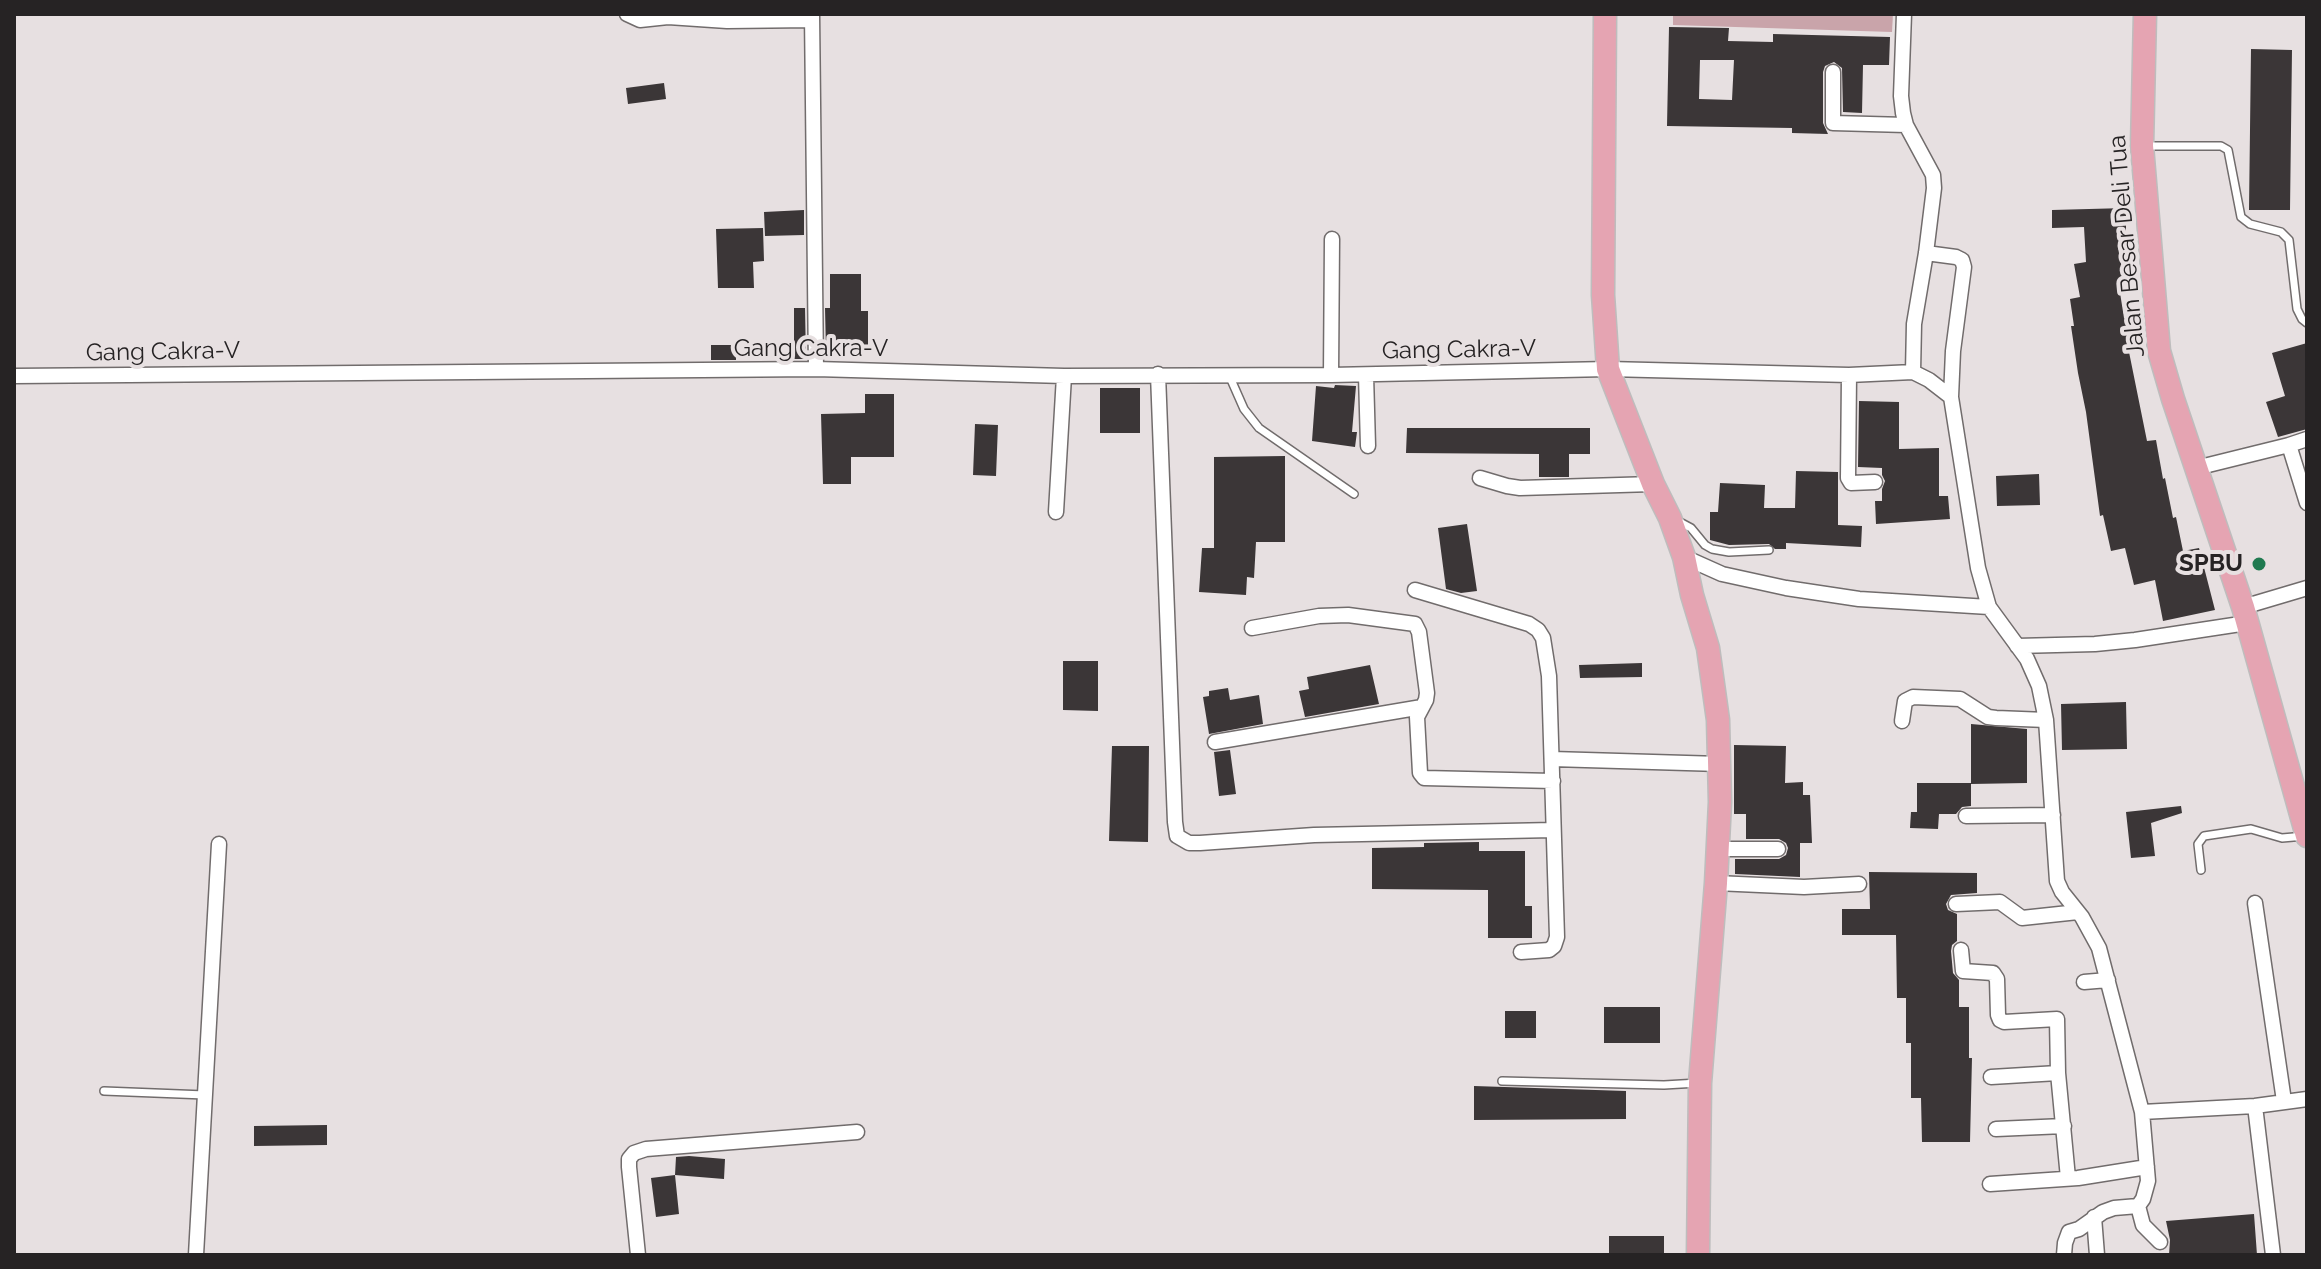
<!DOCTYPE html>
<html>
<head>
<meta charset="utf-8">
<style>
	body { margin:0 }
	#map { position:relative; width:2321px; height:1269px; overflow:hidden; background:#e7e0e1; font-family:Raleway,sans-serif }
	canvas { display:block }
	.frame { position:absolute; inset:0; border:16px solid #262324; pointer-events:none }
</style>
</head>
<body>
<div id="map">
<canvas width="2321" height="1269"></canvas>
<div class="frame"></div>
</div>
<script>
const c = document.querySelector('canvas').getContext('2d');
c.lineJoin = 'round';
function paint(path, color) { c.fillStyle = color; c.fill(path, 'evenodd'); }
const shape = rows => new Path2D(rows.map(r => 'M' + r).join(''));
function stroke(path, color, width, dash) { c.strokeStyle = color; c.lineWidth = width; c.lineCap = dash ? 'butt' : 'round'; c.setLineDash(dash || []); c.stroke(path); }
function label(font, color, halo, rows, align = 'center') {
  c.font = font + ' Raleway,sans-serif'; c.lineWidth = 8; c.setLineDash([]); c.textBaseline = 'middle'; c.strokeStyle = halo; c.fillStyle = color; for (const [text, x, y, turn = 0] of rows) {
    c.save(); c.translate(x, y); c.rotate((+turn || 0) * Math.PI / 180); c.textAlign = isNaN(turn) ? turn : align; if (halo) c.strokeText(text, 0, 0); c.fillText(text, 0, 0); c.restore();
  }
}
const green = shape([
	[1673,14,1893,14,1892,32,1673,25]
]);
const building = shape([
	[1669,27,1729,28,1728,41,1773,42,1773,34,1890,37,1889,65,1863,65,1862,113,1843,112,1842,68,1834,62,1825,66,1823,72,1823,123,1828,134,1792,133,1792,128,1667,126],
	[1700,60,1734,60,1732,100,1699,99],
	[2251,49,2292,50,2290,210,2249,210],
	[664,83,666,99,628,104,626,88],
	[2126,208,2126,247,2118,248,2124,279,2118,280,2124,318,2126,318,2130,352,2129,352,2147,441,2156,440,2163,479,2165,478,2173,518,2176,517,2183,551,2199,548,2215,610,2163,621,2155,580,2134,585,2125,548,2111,551,2103,515,2100,516,2086,412,2078,373,2071,326,2074,326,2070,299,2080,297,2074,264,2086,262,2084,227,2052,228,2052,210],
	[804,210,804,235,765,236,764,212],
	[763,228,764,261,753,262,754,288,718,288,716,229],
	[830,274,861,274,861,311,868,311,868,351,826,351,825,308,830,308],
	[794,308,805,308,806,359,794,359],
	[2307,343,2307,429,2278,437,2266,402,2285,396,2272,353],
	[711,345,736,345,736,360,711,360],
	[1335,385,1356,386,1352,432,1357,432,1355,447,1312,441,1316,386,1334,388],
	[1100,388,1140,388,1140,433,1100,433],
	[865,394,894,394,894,457,851,457,851,484,823,484,821,414,865,413],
	[1859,401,1899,402,1899,449,1939,448,1939,496,1948,496,1950,519,1876,524,1875,501,1882,501,1882,489,1885,481,1882,475,1882,468,1858,467],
	[975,424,998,425,996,476,973,475],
	[1407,428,1590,428,1590,454,1569,454,1569,477,1539,477,1539,454,1406,453],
	[1285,456,1285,542,1256,542,1254,578,1247,577,1246,595,1199,592,1202,548,1214,548,1214,457],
	[1796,471,1838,472,1838,525,1862,526,1861,547,1786,543,1786,549,1775,549,1769,544,1729,545,1710,540,1710,512,1718,512,1720,483,1765,485,1764,508,1795,508],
	[2039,474,2040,505,1997,506,1996,476],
	[1467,524,1477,591,1461,593,1446,589,1438,528],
	[1063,661,1098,661,1098,711,1063,710],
	[1642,663,1642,677,1580,678,1579,665],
	[1370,665,1379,704,1305,717,1299,691,1309,689,1307,677],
	[1228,688,1230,700,1259,695,1263,724,1209,734,1203,697,1209,696,1209,691],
	[2126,702,2127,749,2062,750,2061,704],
	[1971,724,2027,729,2027,783,1971,784,1971,806,1962,807,1956,814,1939,814,1938,829,1910,828,1911,812,1917,812,1917,783,1971,783],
	[1734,745,1786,746,1785,783,1803,782,1803,795,1810,795,1812,843,1800,843,1800,877,1735,874,1735,859,1779,859,1786,855,1788,848,1786,843,1779,839,1746,839,1746,814,1734,814],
	[1112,746,1149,746,1148,842,1109,841],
	[1230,750,1236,794,1219,796,1214,752],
	[2181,806,2182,813,2151,823,2155,856,2131,858,2126,812],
	[1479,842,1479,851,1525,851,1525,906,1532,906,1532,938,1488,938,1488,890,1372,889,1372,848,1424,847,1424,843],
	[1869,872,1977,873,1977,893,1951,895,1946,904,1948,910,1957,914,1957,941,1952,945,1951,951,1953,973,1959,980,1959,1007,1969,1007,1969,1058,1972,1058,1970,1142,1922,1142,1921,1098,1911,1098,1911,1043,1906,1043,1906,998,1897,998,1896,935,1842,935,1842,909,1870,909],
	[1604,1007,1660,1007,1660,1043,1604,1043],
	[1505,1011,1536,1011,1536,1038,1505,1038],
	[1474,1086,1626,1091,1626,1119,1474,1120],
	[327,1125,327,1145,254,1146,254,1126],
	[689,1156,725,1159,724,1179,675,1175,676,1157],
	[675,1175,679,1214,656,1217,651,1178],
	[2254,1214,2257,1255,2169,1255,2170,1240,2166,1221],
	[1609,1236,1664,1236,1664,1255,1609,1255]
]);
const service = shape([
	[2146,146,2221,146,2228,150,2241,217,2250,224,2281,232,2289,240,2297,309,2302,319,2307,323],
	[1229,375,1244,409,1259,428,1354,494],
	[1676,520,1691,528,1705,545,1712,549,1729,552,1769,550],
	[2201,870,2198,844,2204,836,2251,829,2282,838,2305,836],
	[1502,1081,1664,1085,1698,1083],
	[104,1091,205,1095]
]);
const minor = shape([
	[627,14,640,20,668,17,727,21,812,20],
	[812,14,816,369],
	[1904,14,1901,96,1903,113,1906,125,1933,175,1934,188,1926,253,1914,324,1913,372],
	[1833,72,1833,123,1906,125],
	[1926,253,1956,257,1962,260,1964,267,1953,351,1951,397,1978,568,1989,607,2027,659,2039,686,2046,720,2057,881,2062,892,2082,917,2099,948,2142,1112,2148,1181,2143,1199,2138,1206,2114,1208,2103,1212,2079,1229,2069,1232,2065,1243,2064,1255],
	[1158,374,1175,822,1177,836,1189,843,1200,843,1314,835,1553,830],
	[1331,375,1332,239],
	[1366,375,1368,446],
	[1849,375,1848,478,1851,483,1875,482],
	[14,376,816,369,1064,376,1331,375,1608,369,1849,375,1913,372,1929,380,1951,397],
	[2307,439,2289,445,2307,503],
	[2196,468,2289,445],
	[1480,478,1507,486,1520,488,1653,484],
	[1056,512,1064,376],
	[1684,557,1722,574,1786,588,1859,599,1989,607],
	[1415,590,1529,624,1538,630,1543,638,1549,676,1557,937,1554,946,1549,950,1521,952],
	[2243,607,2307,588],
	[1252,628,1319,616,1348,615,1415,624,1419,632,1427,693,1426,700,1417,717,1420,773,1424,778,1553,781],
	[2017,646,2095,644,2135,640,2247,623],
	[1902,721,1905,701,1913,697,1960,699,1988,717,1996,718,2046,720],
	[1215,742,1422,707],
	[1552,759,1720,764],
	[1966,816,2053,815],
	[1716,849,1778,849],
	[1716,883,1804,887,1859,884],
	[2255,903,2284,1101],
	[1956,904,2000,902,2022,918,2078,912],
	[1961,950,1963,971,1993,973,1997,979,1998,1015,2000,1020,2004,1022,2057,1019,2058,1073,2068,1178],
	[2084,982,2108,980],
	[1991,1077,2058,1073],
	[2255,1106,2273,1255],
	[2142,1112,2255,1106,2307,1099],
	[1996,1129,2064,1126],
	[1990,1184,2078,1178,2147,1167],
	[2138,1206,2143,1225,2160,1242],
	[2094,1217,2097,1255],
	[196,1255,219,844],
	[638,1255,629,1167,629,1159,634,1153,646,1149,857,1132]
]);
const primary = shape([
	[1605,14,1603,295,1608,369,1653,484,1670,518,1684,557,1692,595,1708,648,1718,720,1720,802,1716,883,1700,1083,1698,1255],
	[2145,14,2142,146,2159,351,2173,399,2243,607,2307,836]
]);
const markers = [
	[2259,564,8,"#207a50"]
];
const streetNames = [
	["Jalan Besar Deli Tua",2127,246,-95],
	["Gang Cakra-V",811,349],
	["Gang Cakra-V",1459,350,-1],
	["Gang Cakra-V",163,352,-1]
];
const poiNames = [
	["SPBU",2243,564]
];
paint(green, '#c9a4aa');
paint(building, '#3b3637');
stroke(service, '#716c6c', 10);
stroke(minor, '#716c6c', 17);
stroke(primary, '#bebdbd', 25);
stroke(service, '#fff', 7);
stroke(minor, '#fff', 14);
stroke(primary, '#e5a4b2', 22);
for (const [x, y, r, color] of markers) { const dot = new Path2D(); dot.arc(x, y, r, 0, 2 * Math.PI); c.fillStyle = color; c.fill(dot); stroke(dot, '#e7e0e1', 3); }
label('24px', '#262324', '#e7e0e1', streetNames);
label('bold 24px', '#262324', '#e7e0e1', poiNames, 'right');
</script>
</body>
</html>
